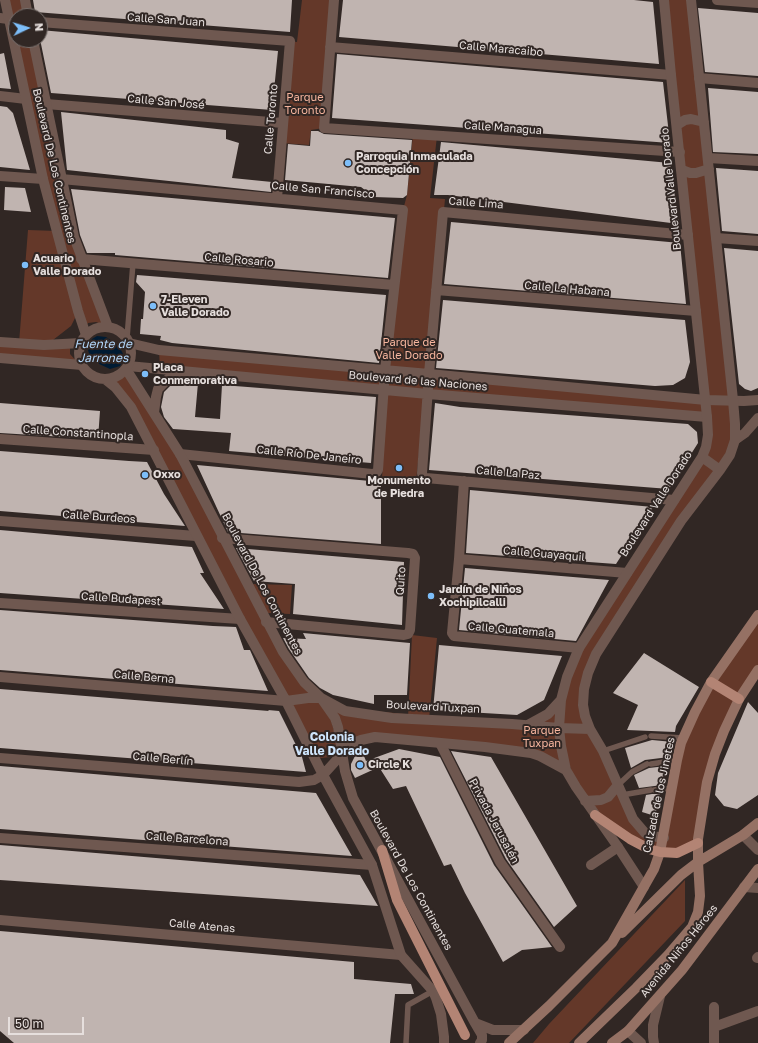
<!DOCTYPE html>
<html>
<head>
<meta charset="utf-8">
<style>
	body { margin:0 }
	#map { position:relative; width:758px; height:1043px; overflow:hidden; background:#312724; font-family:"Golos Text",sans-serif }
	canvas { display:block }
	.north { position:absolute; left:8px; top:8px; width:40px; height:40px; box-sizing:border-box; background:#312724; border:1px solid #79716e; border-radius:50%; rotate:86deg; font-size:11px; font-weight:700; line-height:16px; text-align:center; color:#e6dfdd }
	.north::after { content:''; display:block; margin:auto; width:14px; height:18px; background:#7dbef9; clip-path:polygon(50% 0,100% 100%,50% 72%,0 100%) }
	.scale { position:absolute; left:8px; top:1017px; width:76px; height:18px; box-sizing:border-box; border:2px solid #e6dfdd; border-top:0; padding-left:5px; font-size:12px; line-height:14px; white-space:nowrap; color:#e6dfdd; -webkit-text-stroke:3px #312724; paint-order:stroke }
</style>
</head>
<body>
<div id="map">
<canvas width="758" height="1043"></canvas>
<div class="north">N</div>
<div class="scale">50 m</div>
</div>
<script>
const c = document.querySelector('canvas').getContext('2d');
c.lineJoin = 'round';
function paint(path, color) { c.fillStyle = color; c.fill(path, 'evenodd'); }
const shape = rows => new Path2D(rows.map(r => 'M' + r).join(''));
function stroke(path, color, width, dash) { c.strokeStyle = color; c.lineWidth = width; c.lineCap = dash ? 'butt' : 'round'; c.setLineDash(dash || []); c.stroke(path); }
function label(font, color, halo, rows, align = 'center') {
  c.font = font + ' "Golos Text",sans-serif'; c.lineWidth = 4; c.setLineDash([]); c.textBaseline = 'middle'; c.strokeStyle = halo; c.fillStyle = color; for (const [text, x, y, turn = 0] of rows) {
    c.save(); c.translate(x, y); c.rotate((+turn || 0) * Math.PI / 180); c.textAlign = isNaN(turn) ? turn : align; if (halo) c.strokeText(text, 0, 0); c.fillText(text, 0, 0); c.restore();
  }
}
const green = shape([
	[5,0,25,0,28,16,16,16,16,40,33,40,74,237,104,325,96,322,88,323,85,328,78,312,71,326,53,340,70,344,70,354,78,363,0,358,0,342,19,343,28,230,57,231],
	[302,0,334,0,324,128,311,130,309,145,281,143,290,41,297,42],
	[665,0,691,0,734,441,595,653,582,705,617,785,607,797,586,799,577,787,563,746,562,700,580,648,707,444],
	[413,134,437,136,430,198,445,199,429,374,702,400,704,416,160,368,159,351,385,370,403,210,407,195],
	[128,372,154,414,265,622,328,709,339,749,331,757,321,758,315,756,135,410,115,380],
	[386,392,425,396,416,481,382,480],
	[251,584,292,585,290,614,267,613],
	[758,617,758,668,723,729,697,835,687,847,662,851,681,746,712,682],
	[412,635,437,638,429,719,408,718],
	[560,702,565,769,540,755,375,737,342,752,335,718,339,708,528,725],
	[619,786,644,832,663,837,659,851,596,815,594,802],
	[685,880,685,921,569,1043,533,1043,549,1024]
]);
const water = shape([
	[97,336,106,337,119,346,123,354,122,362,120,366,110,369,95,362,90,357,88,350,90,344,92,339]
]);
const building = shape([
	[33,0,292,0,290,32,35,12],
	[343,0,634,0,653,2,659,64,339,37],
	[698,8,758,13,758,76,705,72],
	[40,30,278,51,272,110,51,93,40,39],
	[4,53,11,89,0,88,0,54],
	[337,54,663,82,670,143,332,118],
	[708,88,758,92,758,154,713,152],
	[0,106,7,107,13,113,30,170,0,167],
	[61,112,226,130,226,139,239,143,232,178,272,182,271,192,67,170],
	[311,131,318,131,324,134,412,140,407,195,403,198,374,197,361,187,285,180,288,144,310,146],
	[441,142,670,163,679,224,448,195,434,195],
	[716,168,758,171,758,234,722,231],
	[5,187,25,188,31,212,4,210],
	[71,189,395,218,388,278,115,255,115,253,87,253,80,235],
	[451,222,680,243,686,304,444,284],
	[724,248,758,251,758,388,751,391,745,389,739,384],
	[137,275,386,295,379,363,172,343,160,340,161,336,140,334,141,319,143,319,145,292,136,282],
	[443,300,685,320,690,362,685,378,673,385,655,386,436,368],
	[178,382,198,383,195,417,220,419,222,385,376,397,371,463,229,451,231,433,173,429,164,417,161,407,164,392,173,383],
	[0,403,100,411,98,439,0,433],
	[435,403,460,407,688,424,697,432,698,443,669,489,429,470],
	[0,451,129,461,147,462,164,494,185,526,0,511],
	[197,465,381,482,381,544,228,532],
	[470,490,653,507,616,564,466,553],
	[0,530,192,547,204,573,200,573,224,609,0,593],
	[236,548,404,562,402,625,293,614,295,584,254,581],
	[465,568,609,580,576,641,459,630],
	[0,610,213,626,236,627,244,650,250,650,268,691,0,670],
	[303,633,410,643,407,695,374,695,374,704,333,695,320,688,309,678,289,649,283,638,306,639],
	[439,645,562,656,544,700,517,715,433,710],
	[644,653,699,687,676,726,675,732,627,730,638,705,613,693],
	[0,689,269,711,268,710,279,711,302,757,306,772,0,748],
	[748,702,758,713,758,795,737,809,724,806,715,795,718,773],
	[652,740,673,742,669,757,645,760,631,768,625,748],
	[361,749,366,761,399,749,440,757,494,865,552,947,522,950,503,962,465,893,451,864,444,866,406,786,393,789,379,767,355,778,351,770,351,764,355,756],
	[451,751,491,757,577,906,554,927,506,859],
	[0,766,316,793,352,856,0,829],
	[666,766,662,785,639,788,634,775,649,768],
	[652,794,660,794,655,816,642,812,646,795],
	[0,845,360,875,378,906,0,880],
	[0,931,354,962,354,979,411,984,414,994,395,994,390,1043,14,1043,0,1031]
]);
const service = shape([
	[127,338,133,263],
	[651,736,683,738],
	[603,751,645,737],
	[651,764,677,760],
	[618,785,632,772,647,764],
	[654,790,672,788],
	[622,795,651,790],
	[406,1043,408,1005,433,991]
]);
const minor = shape([
	[334,0,324,128,680,152],
	[717,0,758,3],
	[0,18,8,19],
	[40,22,290,41,277,198],
	[330,47,671,75],
	[699,78,758,83],
	[0,96,26,99],
	[46,104,283,123],
	[708,158,758,161],
	[0,176,43,179],
	[61,179,403,210,385,370,378,470,376,473,372,474,180,454],
	[716,238,758,241],
	[81,259,394,285],
	[436,290,696,311],
	[0,342,44,345,81,343],
	[129,343,159,350,429,374,706,400,744,401,758,400],
	[0,358,82,365],
	[128,366,428,394,707,417],
	[0,439,154,450],
	[735,440,745,433,758,418],
	[464,481,459,559,452,633,454,636,579,648],
	[674,500,426,478,423,477,422,473,429,374,443,212,688,235],
	[0,521,196,536],
	[222,538,408,553,413,554,415,558,410,630,408,634,404,635,266,622],
	[459,559,627,573],
	[0,603,240,619],
	[0,677,286,701],
	[440,743,500,862,560,947],
	[0,758,299,782,314,780,323,775],
	[0,838,372,865],
	[591,865,618,847],
	[744,887,758,888],
	[0,920,401,955],
	[757,958,758,957],
	[714,1027,758,1011],
	[714,1043,714,1007]
]);
const tertiary = shape([
	[5,0,43,179,78,311,86,335],
	[25,0,28,16],
	[33,40,74,237,108,327],
	[677,125,685,120,691,119,704,122],
	[682,170,690,173,696,173,709,169],
	'79 353a26 26 0 1 1 52 0a26 26 0 1 1-52 0Z',
	[126,369,180,454,283,652,304,682,321,698,335,718,338,727,345,771,353,798,475,1023,493,1030,524,1030],
	[105,379,115,387,131,407,240,619,286,701,323,775,372,865,401,955,433,991,436,998,441,1014,444,1037,444,1043],
	[154,413,156,397,158,389,169,378,180,372],
	[702,457,720,470],
	[286,701,308,698,321,698,345,711,392,718,512,724,559,728,590,729],
	[528,725,548,714,561,700],
	[323,775,351,744,361,740,375,737,485,747,531,753,540,756,566,770],
	[585,801,601,800,608,797,618,785],
	[743,835,758,850],
	[664,838,652,836,645,833,633,819,603,751,590,729,585,716,583,705,584,689,588,673,596,654,681,521,720,470,730,455,735,440,735,424,733,400,691,0],
	[644,887,618,847,576,787,566,770,561,746,559,728,561,700,567,677,579,648,702,457,706,447,708,435,707,417,671,75,664,0],
	[475,1023,482,1035,482,1040,480,1043],
	[628,1031,641,1043],
	[654,1043,653,1037,653,1025,660,996]
]);
const secondary = shape([
	[622,933,681,875,698,862,743,835,758,823],
	[509,1043,549,1006,612,943,654,869,660,852,677,760,681,743,695,712,711,682,758,615],
	[579,1043,636,988,668,955,692,927,698,912,700,896,698,862,698,839,707,782,715,754,724,731,739,699,758,670],
	[612,1043,628,1031,682,970,758,869]
]);
const primary = shape([
	[711,682,739,699],
	[595,815,630,839,649,849,660,852,677,853,698,843],
	[382,850,397,900,465,1035]
]);
const markers = [
	[348,163,4,"#7dbef9"],
	[25,265,4,"#7dbef9"],
	[153,306,4,"#7dbef9"],
	[145,374,4,"#7dbef9"],
	[399,468,4,"#7dbef9"],
	[145,475,4,"#7dbef9"],
	[431,596,4,"#7dbef9"],
	[360,765,4,"#7dbef9"]
];
const streetNames = [
	["Calle San Juan",166,20,4],
	["Calle Maracaibo",501,49,5],
	["Calle San José",166,102,5],
	["Calle Toronto",271,119,-85],
	["Calle Managua",503,128,4],
	["Boulevard De Los Continentes",54,166,77],
	["Boulevard Valle Dorado",671,189,-96],
	["Calle San Francisco",323,190,5],
	["Calle Lima",476,203,4],
	["Calle Rosario",239,260,5],
	["Calle La Habana",567,289,5],
	["Boulevard de las Naciones",418,381,5],
	["Calle Constantinopla",78,433,4],
	["Calle Río De Janeiro",309,455,6],
	["Calle La Paz",508,473,5],
	["Boulevard Valle Dorado",656,504,-57],
	["Calle Burdeos",99,517,4],
	["Calle Guayaquil",544,554,5],
	["Quito",401,581,-86],
	["Boulevard De Los Continentes",262,584,62],
	["Calle Budapest",121,599,4],
	["Calle Guatemala",511,630,5],
	["Calle Berna",144,677,5],
	["Boulevard Tuxpan",433,707,3],
	["Calle Berlín",163,759,5],
	["Calzada de los Jinetes",659,795,-78],
	["Privada Jerusalén",494,821,62],
	["Calle Barcelona",187,839,4],
	["Boulevard De Los Continentes",411,880,61],
	["Calle Atenas",202,926,5],
	["Avenida Niños Héroes",679,951,-51]
];
const parkNames = [
	["Parque",305,98],
	["Toronto",305,111],
	["Parque de",409,343],
	["Valle Dorado",409,356],
	["Parque",542,731],
	["Tuxpan",542,744]
];
const poiNames = [
	["Parroquia Inmaculada",356,157],
	["Concepción",356,170],
	["Acuario",33,259],
	["Valle Dorado",33,272],
	["7-Eleven",161,300],
	["Valle Dorado",161,313],
	["Placa",153,368],
	["Conmemorativa",153,381],
	["Oxxo",153,475],
	["Monumento",399,481,"center"],
	["de Piedra",399,494,"center"],
	["Jardín de Niños",439,590],
	["Xochipilcalli",439,603],
	["Circle K",368,765]
];
const waterNames = [
	["Fuente de",103,344],
	["Jarrones",103,358]
];
const neighbourhoodNames = [
	["Colonia",332,737],
	["Valle Dorado",332,751]
];
paint(green, '#643829');
paint(water, '#001b33');
paint(building, '#c0b4b0');
stroke(service, '#6f5850', 5.5);
stroke(minor, '#6f5850', 10);
stroke(tertiary, '#6f5850', 10);
stroke(secondary, '#957164', 10);
stroke(primary, '#b38474', 10);
for (const [x, y, r, color] of markers) { const dot = new Path2D(); dot.arc(x, y, r, 0, 2 * Math.PI); c.fillStyle = color; c.fill(dot); stroke(dot, '#312724', 1.5); }
label('11px', '#e6dfdd', '#312724', streetNames);
label('11px', '#f5b49d', '#312724', parkNames);
label('bold 11px', '#e6dfdd', '#312724', poiNames, 'left');
label('italic 12px', '#b2d6f9', '#312724', waterNames);
label('bold 12px', '#cee5fc', '#312724', neighbourhoodNames);
</script>
</body>
</html>
